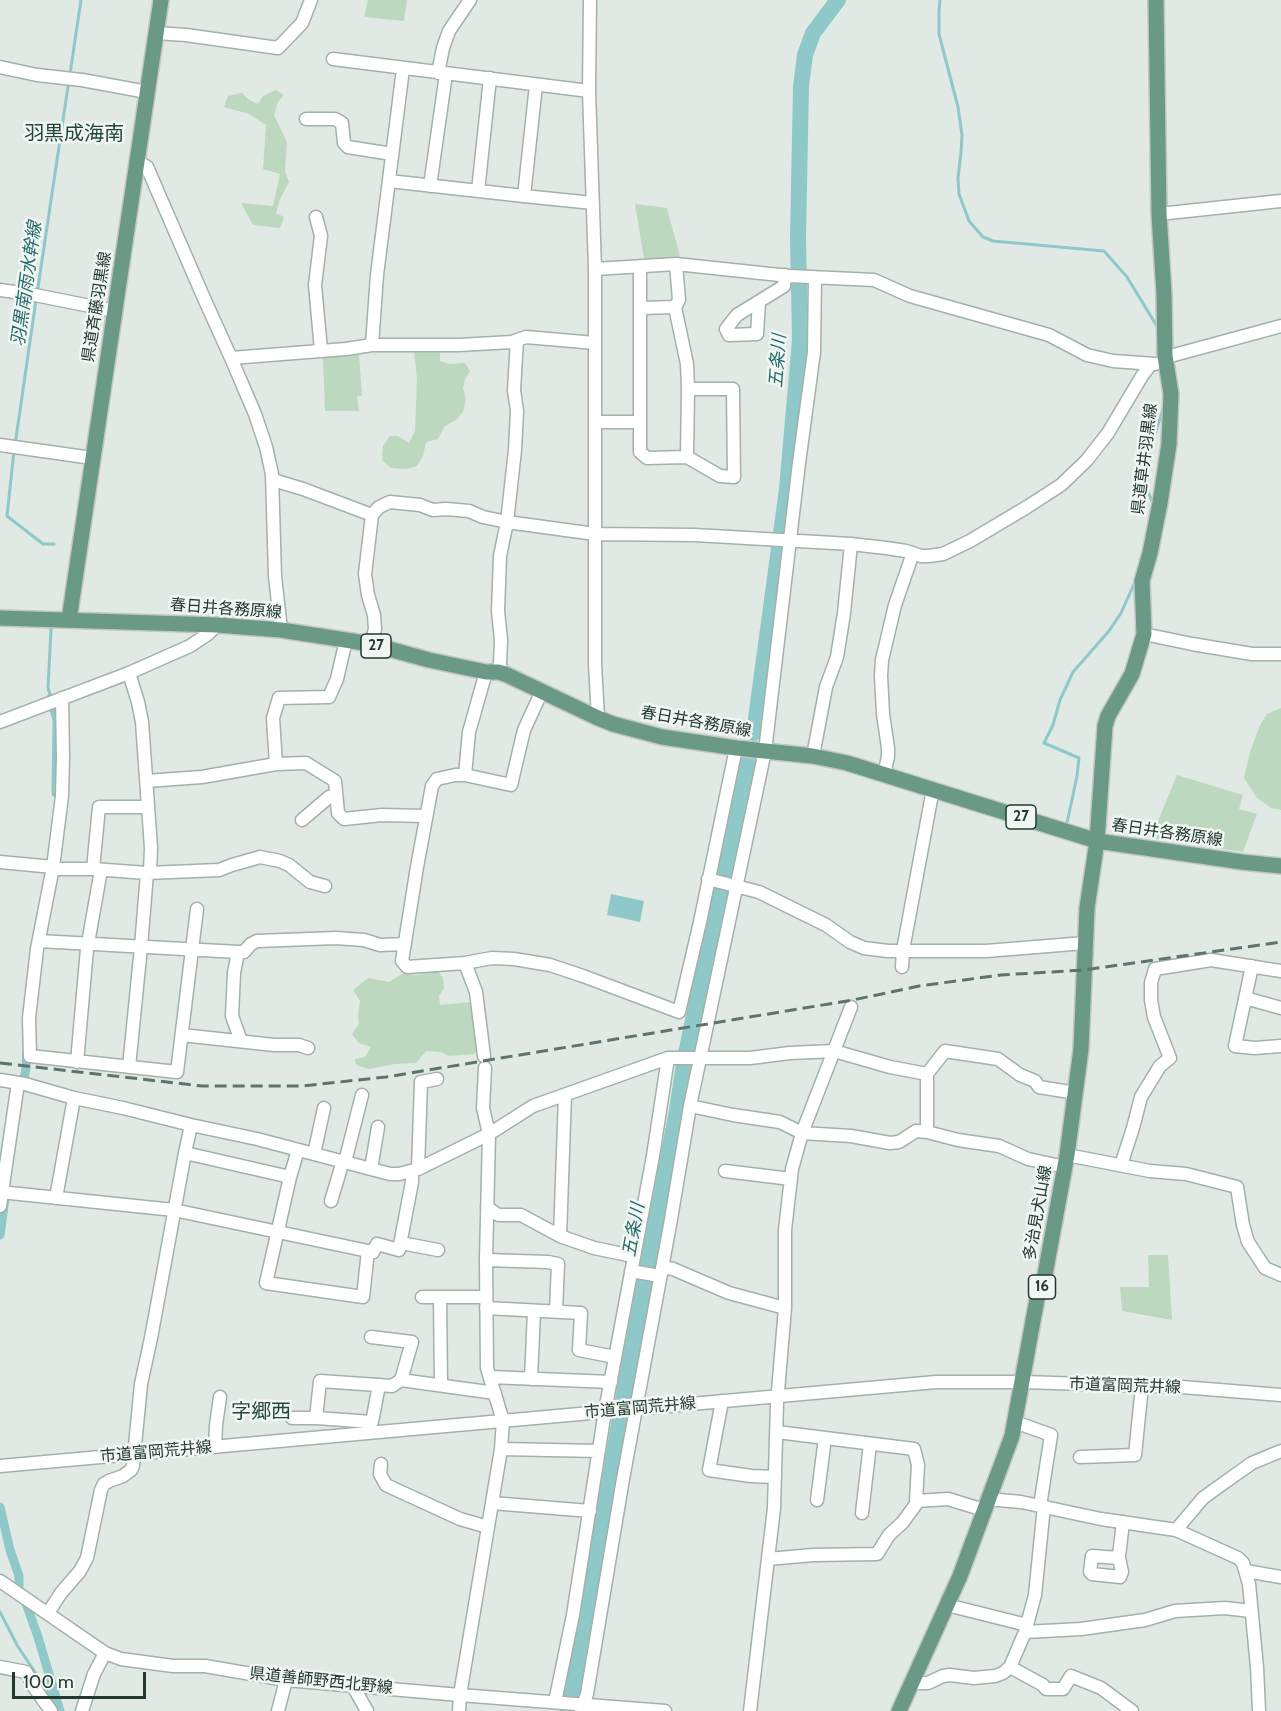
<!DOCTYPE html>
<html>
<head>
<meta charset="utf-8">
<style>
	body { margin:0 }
	#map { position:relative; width:1281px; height:1711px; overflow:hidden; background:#e1e9e4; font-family:Cabin,sans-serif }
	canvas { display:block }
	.scale { position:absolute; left:12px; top:1672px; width:134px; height:27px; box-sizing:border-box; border:3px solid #23382f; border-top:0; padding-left:8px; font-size:18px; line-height:21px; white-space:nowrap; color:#23382f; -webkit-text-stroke:4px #f1f6f3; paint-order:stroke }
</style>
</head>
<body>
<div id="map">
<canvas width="1281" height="1711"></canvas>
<div class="scale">100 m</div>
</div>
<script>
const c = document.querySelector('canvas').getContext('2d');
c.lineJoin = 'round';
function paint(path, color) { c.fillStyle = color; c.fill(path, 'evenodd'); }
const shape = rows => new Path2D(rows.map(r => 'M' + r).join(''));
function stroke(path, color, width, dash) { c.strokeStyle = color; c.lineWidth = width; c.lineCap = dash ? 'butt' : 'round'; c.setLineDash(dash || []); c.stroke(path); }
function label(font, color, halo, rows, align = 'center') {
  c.font = font + ' Cabin,"Noto Sans JP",sans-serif'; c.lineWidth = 5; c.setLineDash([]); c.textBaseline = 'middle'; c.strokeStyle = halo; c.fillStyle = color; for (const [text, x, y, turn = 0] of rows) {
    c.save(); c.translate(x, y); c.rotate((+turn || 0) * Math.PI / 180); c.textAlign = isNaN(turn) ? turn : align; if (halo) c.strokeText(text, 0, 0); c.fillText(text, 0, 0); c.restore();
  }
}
const green = shape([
	[368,0,407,0,404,21,364,17],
	[276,90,284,95,278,102,274,115,287,142,285,171,289,182,280,199,276,213,284,217,280,228,253,225,242,205,242,203,273,206,280,174,263,169,266,125,249,114,224,107,228,96,242,93,249,100,258,104,263,96],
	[635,204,667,208,681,260,644,259],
	[421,347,440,348,440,361,449,364,465,363,470,371,465,379,463,388,466,399,463,412,456,420,445,426,438,439,426,442,423,456,417,466,406,469,391,468,382,460,383,446,390,436,398,436,409,443,415,431,417,379,414,352],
	[359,354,362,396,357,396,359,411,325,411,323,358],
	[1281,708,1281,810,1271,808,1257,798,1244,778,1250,752,1260,725,1267,714],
	[1177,775,1243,795,1239,809,1257,814,1243,852,1151,838],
	[437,970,443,978,444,988,439,996,440,1005,471,1002,480,1047,474,1054,449,1056,441,1052,426,1051,416,1063,395,1064,369,1069,356,1065,355,1059,365,1057,371,1047,359,1043,352,1034,359,1024,358,1016,360,1001,353,990,368,978,389,982,402,974,418,975],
	[1148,1255,1168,1255,1172,1320,1122,1311,1120,1287,1149,1287]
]);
const water = shape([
	[611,894,644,901,640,922,607,915]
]);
const stream = shape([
	[940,0,939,11,939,34,958,107,962,135,961,153,958,178,959,194,969,221,983,237,993,241,1104,251,1127,277,1158,328],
	[70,74,81,0],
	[37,294,69,80],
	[15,445,36,300],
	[14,451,7,516,43,544,54,544],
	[1154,506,1147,489,1146,463,1163,409],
	[51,698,48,688,51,629],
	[1067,823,1077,776,1079,758,1044,743,1053,725,1060,700,1073,672,1109,631,1121,613,1135,582],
	[0,1612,17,1645,60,1710]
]);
const canal = shape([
	[51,698,57,720,56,793],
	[22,1087,26,1069,27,1051],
	[0,1235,5,1199],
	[0,1507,10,1550,19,1576,19,1590,27,1606,38,1637,60,1711]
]);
const river = shape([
	[754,733,787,489,800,340,798,238,801,86,805,55,813,33,838,0],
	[568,1711,583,1637,626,1382,677,1110,685,1058,749,758]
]);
const minor = shape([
	[590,0,589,91,595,269,595,664,598,718],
	[156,33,186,35,278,48,302,23,311,0],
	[333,59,589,91],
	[0,67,37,75,82,80,147,92],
	[438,73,443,48,449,31,470,0],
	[306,119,335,119,342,123,344,143,348,147,392,154],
	[137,161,147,167,203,296,231,358,255,414,266,447,272,474,275,576,281,630],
	[389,181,524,196,593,203],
	[430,186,446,74],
	[478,191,490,78],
	[524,196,536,85],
	[1159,214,1281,201],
	[316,217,321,236,315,285,321,350],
	[640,266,640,308],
	[595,269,676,264,789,276,874,280,910,296,1049,335,1087,355,1113,361,1155,364],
	[0,290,35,295,115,311],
	[759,302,757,334,729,335,726,329,737,315,784,286,785,275],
	[675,307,679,300,676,264],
	[372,345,377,275,403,69],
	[1165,356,1174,355,1281,326],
	[231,358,346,349,372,345,459,345,512,342,526,337,595,343],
	[595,422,640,422],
	[0,445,92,458],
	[687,457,647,458,640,452,640,308,675,307,687,364,688,389,687,457,720,476,734,477,733,389,688,389],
	[273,480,303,489,372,515,379,507,390,502,420,505,433,510,446,509,469,511,483,517,507,522,595,534,695,535,851,544,886,548,906,551,921,556,929,556,943,554,970,541,1027,507,1061,485,1087,460,1108,433,1142,376,1151,364],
	[1144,634,1192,644,1252,654,1281,654],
	[371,644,375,629,374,615,368,595,365,574,372,515],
	[498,672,500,664,501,640,498,611,500,556,507,522,515,450,517,411,514,390,517,340],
	[129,673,138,702,142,722,151,848,150,872],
	[542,691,524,730,511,785,465,775,455,775,437,779,432,786,417,867,402,961,407,967,465,963,492,958,514,959,550,965,583,976,679,1012,700,922,736,748],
	[62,698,63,757,62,796,53,867,37,949,29,1018,30,1056,177,1072,197,909],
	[0,722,129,673,190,646,208,634,217,625],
	[813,756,826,687,837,657,844,613,851,544],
	[276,764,273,718,279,698,329,697,337,679,346,640],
	[884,774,888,757,888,748,883,714,881,676,882,660,895,605,913,553],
	[465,775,469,732,486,672],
	[146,781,202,777,276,764,306,763,335,781,338,813,344,819,382,815,426,816],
	[302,820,329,797,336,795],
	[0,862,53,867,59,869,93,869,147,873,219,870,232,865,260,857,280,861,289,865,310,882,325,886],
	[93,869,99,807,148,807],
	[708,879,759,892,826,925,850,942,864,948,888,951,986,951,1085,943],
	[39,941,238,952,244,952,251,944,257,941,336,938,364,940,380,945,405,944],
	[238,952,234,973,232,1016,241,1041],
	[465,963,476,992,484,1056],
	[1252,966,1235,1046,1255,1048,1281,1046],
	[902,967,903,950,933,789],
	[1245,998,1281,1008],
	[182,1035,274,1045,299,1045,308,1048],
	[77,1062,87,949,101,870],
	[129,1067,141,947,147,873],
	[0,1080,25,1084,74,1098,123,1108,191,1125,257,1139,390,1174,399,1174,418,1169,489,1134,533,1106,668,1058,750,1058,790,1053,834,1051,890,1067,927,1074],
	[690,1106,733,1115,780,1122,802,1133,851,1136,890,1143,899,1142,916,1131,927,1132,958,1140,999,1146,1028,1159,1065,1167],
	[927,1132,927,1074,945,1051,998,1059,1020,1075,1035,1081,1039,1087,1076,1093],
	[185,1153,191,1125],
	[314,1154,324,1108],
	[1067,1155,1150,1171,1186,1174,1237,1187,1243,1225,1248,1242,1265,1268,1281,1275],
	[345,1162,362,1095],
	[1121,1165,1133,1128,1141,1097,1160,1066,1170,1058,1154,1017,1151,1000,1151,983,1155,969,1211,960,1281,971],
	[371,1169,378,1127],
	[418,1169,421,1082,437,1079],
	[725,1171,791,1179],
	[290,1177,266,1283,363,1297,368,1251,373,1252,377,1244,399,1250,412,1182,412,1172],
	[0,1192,174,1210,368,1251],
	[56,1198,74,1098],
	[331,1201,343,1161],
	[0,1206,18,1083],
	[487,1207,498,1215,521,1215,560,1236,594,1248,633,1256],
	[560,1236,565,1095],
	[401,1243,438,1250],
	[486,1260,548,1262,558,1264,556,1311],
	[662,1267,673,1269,729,1293,785,1308],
	[631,1271,660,1276],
	[422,1297,486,1297],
	[440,1298,441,1385],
	[486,1308,581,1313,579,1350,615,1357],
	[371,1337,412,1342,401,1380],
	[490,1377,611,1382],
	[531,1379,534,1311],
	[722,1401,709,1470,751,1476,775,1477],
	[292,1418,316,1418,320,1381,392,1386,401,1380,495,1393],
	[316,1418,372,1422,379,1385],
	[1015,1422,1051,1435,1040,1506],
	[777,1432,914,1449,918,1465,916,1501],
	[215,1447,216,1425,220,1397],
	[501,1449,599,1451],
	[1080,1457,1135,1455,1142,1386],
	[381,1464,380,1474,386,1485,460,1519,488,1527],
	[0,1466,936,1382,1022,1382,1182,1387,1281,1395],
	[988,1499,1021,1502,1101,1519,1176,1530,1238,1558,1243,1563,1249,1584,1257,1667,1259,1711],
	[817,1500,825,1438],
	[492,1503,590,1511],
	[862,1513,870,1444],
	[1176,1530,1203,1498,1221,1485,1252,1463,1281,1451],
	[1119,1558,1092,1556,1090,1572,1092,1574,1120,1577,1122,1572,1119,1558,1119,1556,1123,1522],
	[768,1559,813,1555,877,1554,889,1535,903,1522,916,1504,916,1501,948,1499,984,1510],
	[1246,1571,1281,1577],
	[0,1581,105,1653,121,1659,173,1666,205,1666,286,1680,460,1695,665,1711],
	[947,1605,1027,1625],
	[48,1613,61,1593,80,1571,87,1558,101,1490,104,1484,109,1481,123,1476,131,1470,133,1466,141,1384,151,1338,185,1153,290,1177,298,1150],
	[1025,1632,1081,1629,1145,1620,1175,1611,1225,1608,1251,1611],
	[0,1667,26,1672,34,1687,51,1711],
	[1010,1667,1043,1685,1046,1689,1063,1689,1071,1676,1101,1688,1132,1711],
	[913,1683,928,1683,943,1676,950,1675,974,1678,995,1676,1003,1673,1010,1667,1025,1632,1035,1595,1044,1506],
	[353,1686,367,1711],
	[555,1702,573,1615,605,1411,653,1156,668,1058],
	[82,1711,94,1674,105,1653],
	[278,1711,286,1680],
	[459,1711,460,1695,501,1449,503,1421,487,1368,486,1260,489,1134,483,1108,485,1068],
	[581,1711,587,1694,623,1479,670,1225,690,1106,765,751,799,463,814,352,815,277],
	[750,1711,774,1508,777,1403,785,1308,785,1230,792,1169,802,1133,851,1007]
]);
const major = shape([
	[0,618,217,625,281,630,371,644,429,660,486,672,498,672,505,674,598,718,613,724,662,737,736,748,813,756,847,763,1097,841,1242,862,1281,866],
	[69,620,161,0],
	[899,1711,960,1576,1012,1436,1037,1299,1044,1280,1067,1155,1081,1049,1087,908,1097,841,1105,726,1108,716,1132,674,1144,634,1142,581,1150,553,1160,503,1169,444,1171,394,1165,356,1164,294,1159,214,1156,0]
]);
const rail = shape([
	[0,1063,202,1086,302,1086,386,1077,853,1000,919,986,1001,975,1084,970,1281,942]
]);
const shields = [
	[376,646,30],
	[1021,817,30],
	[1042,1287,27]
];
const shieldNames = [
	["27",376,646],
	["27",1021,817],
	["16",1042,1287]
];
const streetNames = [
	["県道斉藤羽黒線",97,307,-81],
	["県道草井羽黒線",1145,459,-83],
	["春日井各務原線",226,609,4],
	["春日井各務原線",696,722,10],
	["春日井各務原線",1167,833,8],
	["多治見犬山線",1038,1213,-80],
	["市道富岡荒井線",1125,1386,2],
	["市道富岡荒井線",640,1408,-5],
	["市道富岡荒井線",156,1452,-5],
	["県道善師野西北野線",321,1681,6]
];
const waterNames = [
	["羽黒南雨水幹線",27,284,-82],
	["五条川",778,361,-86],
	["五条川",634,1230,-80]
];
const quarterNames = [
	["羽黒成海南",74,134],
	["字郷西",261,1412]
];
paint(green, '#bcd8bf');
paint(water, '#8fc8c8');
stroke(stream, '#8fc8c8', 3);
stroke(canal, '#8fc8c8', 9);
stroke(river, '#8fc8c8', 16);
stroke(minor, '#a4b0aa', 15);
stroke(major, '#c1c7c5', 18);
stroke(minor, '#fff', 12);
stroke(major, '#6a9a86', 15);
stroke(rail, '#5e736a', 3, [12, 6]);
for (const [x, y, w] of shields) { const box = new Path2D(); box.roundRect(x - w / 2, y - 12, w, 24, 4.5); c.fillStyle = '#f1f6f3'; c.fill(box); stroke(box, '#23382f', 1.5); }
label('bold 15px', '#23382f', null, shieldNames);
label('16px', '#23382f', '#f1f6f3', streetNames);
label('italic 18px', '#256c6c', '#f1f6f3', waterNames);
label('20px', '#224738', '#f1f6f3', quarterNames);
</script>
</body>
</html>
